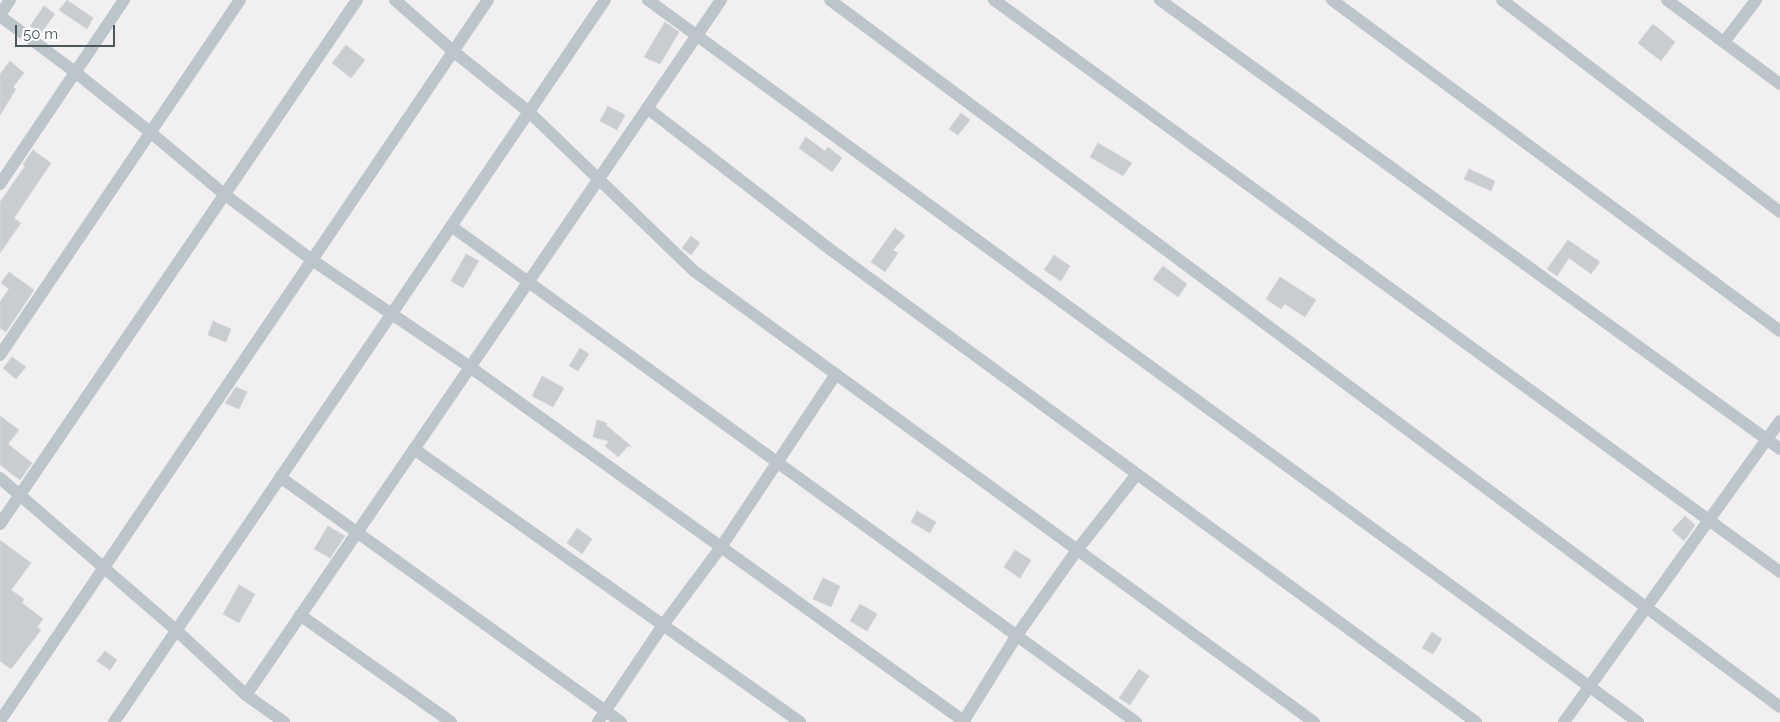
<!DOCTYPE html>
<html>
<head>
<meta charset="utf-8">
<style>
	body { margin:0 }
	#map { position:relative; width:1780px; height:722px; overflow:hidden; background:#f1eff0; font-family:Raleway,sans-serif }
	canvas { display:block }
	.scale { position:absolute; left:15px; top:25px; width:100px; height:22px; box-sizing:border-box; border:2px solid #49565a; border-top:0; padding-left:6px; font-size:15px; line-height:18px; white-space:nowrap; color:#49565a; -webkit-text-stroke:4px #fff; paint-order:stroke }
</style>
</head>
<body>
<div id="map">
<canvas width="1780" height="722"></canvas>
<div class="scale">50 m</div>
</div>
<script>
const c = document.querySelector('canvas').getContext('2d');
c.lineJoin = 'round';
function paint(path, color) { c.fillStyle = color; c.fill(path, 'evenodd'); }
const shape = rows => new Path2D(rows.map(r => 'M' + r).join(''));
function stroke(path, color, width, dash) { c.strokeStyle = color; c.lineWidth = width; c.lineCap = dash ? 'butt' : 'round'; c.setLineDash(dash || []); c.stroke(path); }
const building = shape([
	[67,0,93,18,87,29,59,10,67,0],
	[44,6,55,14,41,33,30,26,44,6],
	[665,22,679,32,660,64,644,57,665,22],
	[1653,24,1675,42,1661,61,1638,43,1653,24],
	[346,45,365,60,351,78,332,63,346,45],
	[10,61,24,73,13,87,16,89,0,115,0,74,10,61],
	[608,106,625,115,617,130,600,121,608,106],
	[961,113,970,120,958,135,949,129,961,113],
	[806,137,825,151,828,147,842,158,832,172,799,148,806,137],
	[1098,143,1132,163,1123,176,1090,157,1098,143],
	[33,150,51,163,14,218,21,223,0,253,0,202,25,166,23,164,33,150],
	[1469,169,1495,181,1491,191,1464,179,1469,169],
	[895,228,905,236,893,250,898,253,885,272,871,262,895,228],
	[691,236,700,243,691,255,682,248,691,236],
	[1568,240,1600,262,1591,274,1569,258,1557,276,1547,269,1568,240],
	[466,254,479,261,463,288,451,281,466,254],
	[1054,255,1070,266,1061,281,1044,270,1054,255],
	[1163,266,1187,284,1178,297,1153,279,1163,266],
	[9,272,34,290,6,332,0,328,0,302,9,289,1,283,9,272],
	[1280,277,1316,300,1305,317,1285,304,1281,309,1266,299,1280,277],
	[213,321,231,329,226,342,208,335,213,321],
	[580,348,589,354,578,371,569,366,580,348],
	[12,357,26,367,16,379,3,368,12,357],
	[542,376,564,388,553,407,532,396,542,376],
	[236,387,247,392,239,409,225,403,236,387],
	[0,416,19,430,8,444,32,463,20,480,0,465,0,416],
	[597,420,607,423,606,425,632,447,628,446,618,457,605,446,609,441,593,437,597,420],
	[917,511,936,522,930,533,911,522,917,511],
	[1685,516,1695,525,1684,541,1672,530,1685,516],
	[328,526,345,536,330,558,314,549,328,526],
	[577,528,592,539,582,554,567,543,577,528],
	[0,540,31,563,11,590,24,599,22,603,43,619,37,627,41,630,11,669,0,661,0,540],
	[1015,550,1031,560,1020,578,1004,567,1015,550],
	[823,578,840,586,831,607,813,599,823,578],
	[239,585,255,594,239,623,223,614,239,585],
	[860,604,877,614,867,631,850,621,860,604],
	[1432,632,1442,639,1433,654,1422,648,1432,632],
	[105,651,117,660,110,670,97,661,105,651],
	[1139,669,1149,676,1130,705,1119,698,1139,669]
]);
const minor = shape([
	[395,0,453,51,529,112,694,271,1314,722],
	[648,0,1638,722],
	[830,0,1780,707],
	[994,0,1780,572],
	[1160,0,1780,449],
	[1332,0,1780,331],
	[1502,0,1780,212],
	[1667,0,1780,84],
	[0,15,10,0],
	[0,16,75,72,150,132,224,194,312,260,470,367,965,722],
	[1724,42,1756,0],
	[647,108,831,250,1476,722],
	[0,184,124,0],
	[451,226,1136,722],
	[0,355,240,0],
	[414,449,800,722],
	[280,477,621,722],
	[0,478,176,630,246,695,284,722],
	[0,524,357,0],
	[300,615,451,722],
	[246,695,721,0],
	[0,721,488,0],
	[114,722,605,0],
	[598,722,663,625,721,547,836,374],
	[963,722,1017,635,1077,550,1137,474],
	[1564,722,1780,421]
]);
paint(building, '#c9cdd0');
stroke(building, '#d4d7da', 1);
stroke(minor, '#bcc6ca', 12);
</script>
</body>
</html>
